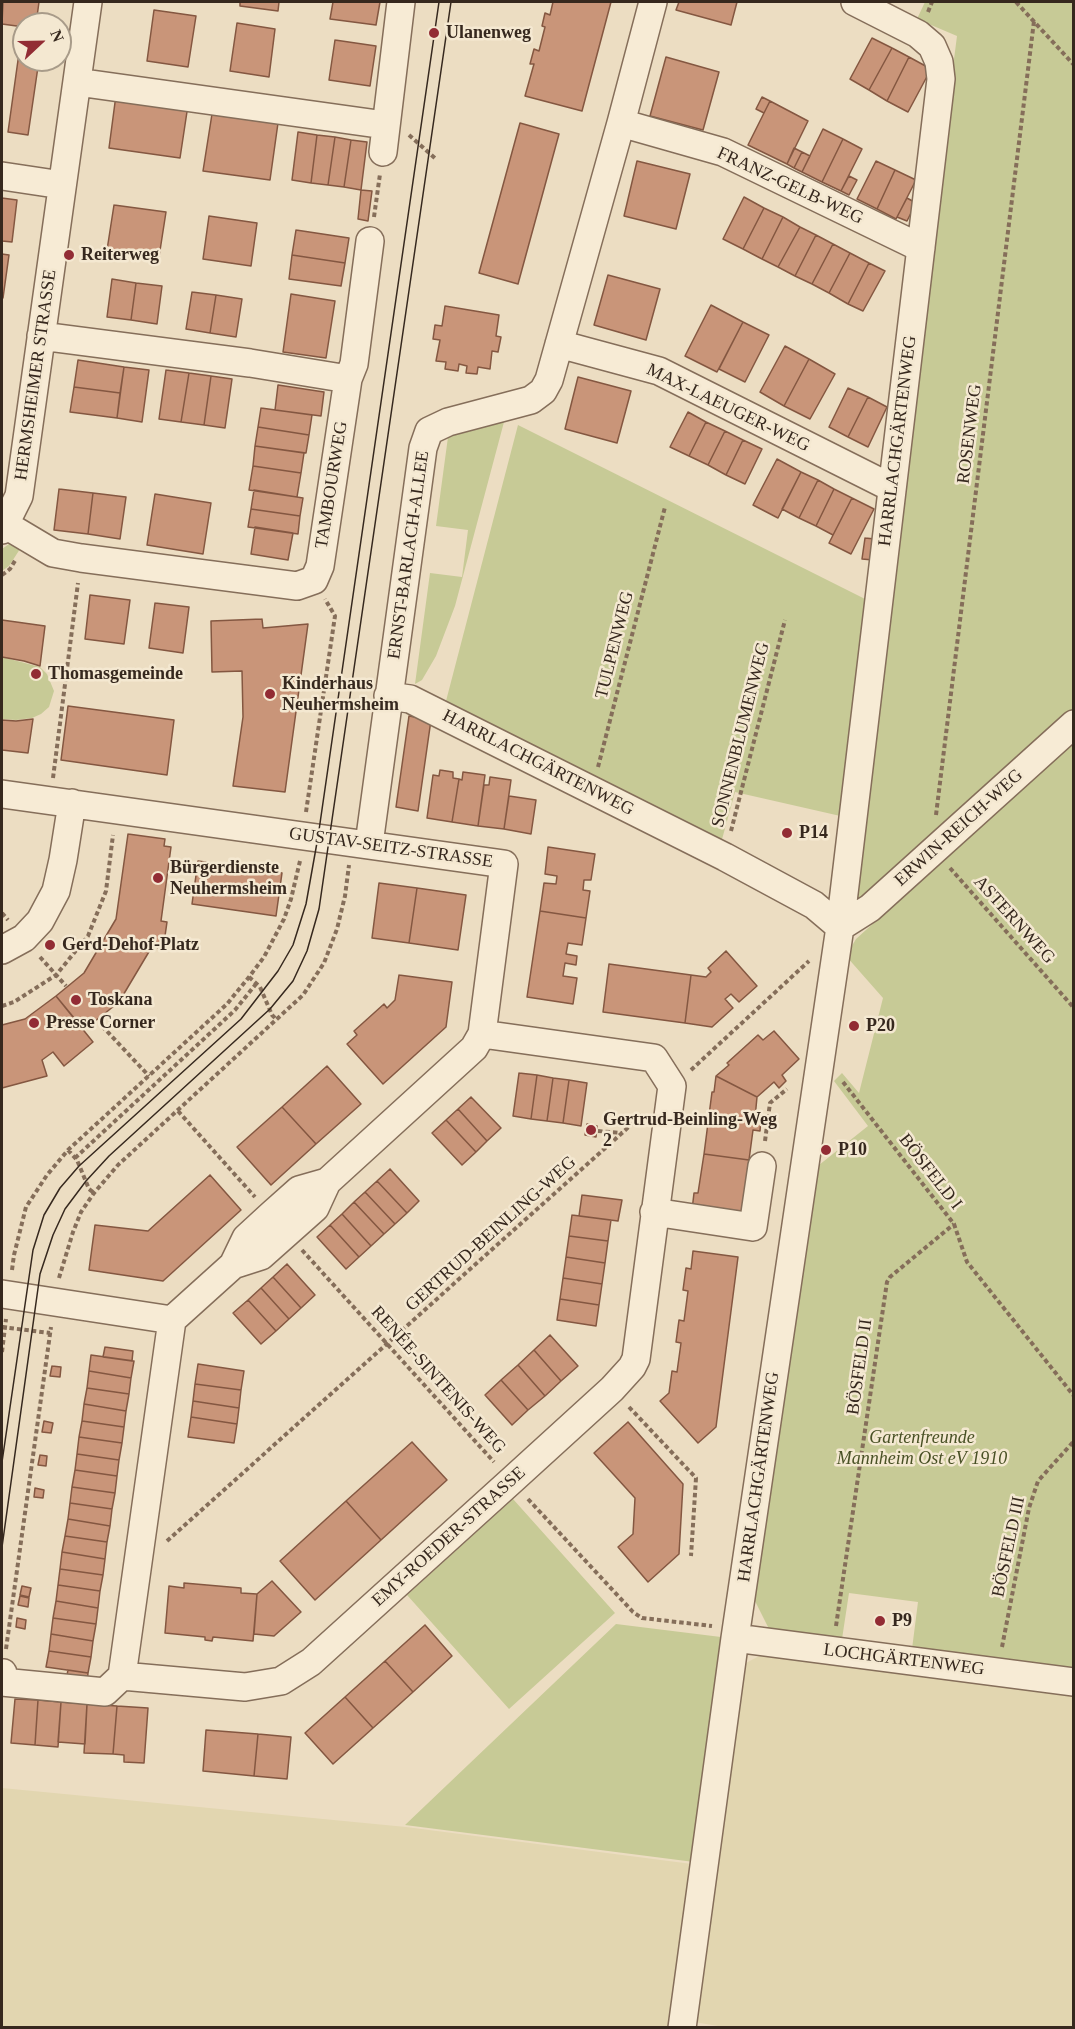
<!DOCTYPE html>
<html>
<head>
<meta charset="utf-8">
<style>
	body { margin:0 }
	#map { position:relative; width:1075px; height:2029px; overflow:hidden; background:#ecddc2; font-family:"Times New Roman",serif }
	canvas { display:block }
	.frame { position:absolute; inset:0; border:3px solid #36281e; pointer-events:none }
	.north { position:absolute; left:12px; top:12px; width:60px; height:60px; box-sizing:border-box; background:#f4e8d1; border:2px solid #a89b89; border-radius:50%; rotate:68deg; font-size:16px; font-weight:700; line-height:24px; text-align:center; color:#36281e }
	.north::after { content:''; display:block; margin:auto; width:21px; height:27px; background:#922c34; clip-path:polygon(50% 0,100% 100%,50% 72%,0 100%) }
</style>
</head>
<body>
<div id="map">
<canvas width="1075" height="2029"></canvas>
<div class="frame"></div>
<div class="north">N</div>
</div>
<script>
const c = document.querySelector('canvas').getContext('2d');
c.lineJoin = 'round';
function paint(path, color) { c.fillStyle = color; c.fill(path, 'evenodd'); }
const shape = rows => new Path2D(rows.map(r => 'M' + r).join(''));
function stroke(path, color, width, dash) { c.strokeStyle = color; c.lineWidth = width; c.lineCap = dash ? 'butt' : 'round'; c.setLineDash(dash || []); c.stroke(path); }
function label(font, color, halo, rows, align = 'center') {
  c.font = font + ' "Times New Roman",serif'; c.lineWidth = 5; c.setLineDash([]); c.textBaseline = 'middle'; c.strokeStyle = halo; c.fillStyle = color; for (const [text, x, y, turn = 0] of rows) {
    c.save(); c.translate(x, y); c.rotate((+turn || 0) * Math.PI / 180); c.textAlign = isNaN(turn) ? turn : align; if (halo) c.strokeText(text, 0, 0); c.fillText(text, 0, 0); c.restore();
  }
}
const farmland = shape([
	[765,1653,1073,1692,1073,2027,730,2028,694,2022,675,2028,2,2027,2,1788,406,1827,715,1867,744,1664]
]);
const green = shape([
	[925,2,1073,2,1073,714,862,906,851,902,858,820,735,792,721,843,446,701,518,425,883,608,957,36,917,19],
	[504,422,455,606,436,656,422,680,415,684,430,573,462,577,468,530,436,526,448,437],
	[9,544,20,549,9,566,2,571,2,549],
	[2,657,40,667,47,674,54,691,49,707,41,714,32,718,16,720,2,719],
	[1073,742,1073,1670,912,1649,918,1602,849,1593,842,1639,770,1631,750,1591,809,1173,868,1126,834,1081,842,1073,859,1093,883,998,846,956,856,939],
	[513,1499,615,1613,509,1709,407,1595],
	[616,1624,729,1638,694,1862,405,1825]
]);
const building = shape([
	[3,2,39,2,36,24,24,24,24,27,2,24,3,2],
	[240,2,279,2,278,11,240,6,240,2],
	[333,2,380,2,376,25,330,19,333,2],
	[553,2,611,2,582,111,525,96,534,64,530,64,534,49,539,51,545,27,542,26,545,13,550,15,553,2],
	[679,2,737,2,731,25,676,10,679,2],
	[154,10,196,16,188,67,147,61,154,10],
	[237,23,275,29,269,77,230,71,237,23],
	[872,38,892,48,869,90,850,79,872,38],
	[335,40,376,46,370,86,329,80,335,40],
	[892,48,909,57,887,101,869,90,892,48],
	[19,53,24,53,24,60,39,60,28,135,8,132,19,53],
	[666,57,719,72,703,130,650,116,666,57],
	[909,57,931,69,908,112,887,101,909,57],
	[116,95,188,105,180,158,109,148,116,95],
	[762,97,770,101,764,113,756,109,762,97],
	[770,101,808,121,787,164,748,145,770,101],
	[212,114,278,123,270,180,203,171,212,114],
	[520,123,559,134,518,284,479,273,520,123],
	[823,129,843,139,822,182,802,172,823,129],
	[298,132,317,135,311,183,292,180,298,132],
	[317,135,335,137,328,185,311,183,317,135],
	[335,137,351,140,344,187,328,185,335,137],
	[843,139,862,149,841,191,822,182,843,139],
	[351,140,367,142,361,190,344,187,351,140],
	[794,148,802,152,794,168,787,164,794,148],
	[802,152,810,156,802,172,794,168,802,152],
	[637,161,690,174,676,229,624,216,637,161],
	[876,161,895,170,877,209,857,199,876,161],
	[895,170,916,180,896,219,877,209,895,170],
	[849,176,857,180,849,195,841,191,849,176],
	[361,190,372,191,368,221,358,219,361,190],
	[744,197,764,208,743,249,723,239,744,197],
	[2,198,17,200,12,242,2,241,2,198],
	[907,198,916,203,907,221,897,217,907,198],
	[114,205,166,212,159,257,107,250,114,205],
	[764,208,783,217,762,259,743,249,764,208],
	[209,216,257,223,251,266,203,259,209,216],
	[783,217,800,227,778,267,762,259,783,217],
	[800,227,816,235,795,276,778,267,800,227],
	[296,230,349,238,345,263,292,255,296,230],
	[816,235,833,244,812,284,795,276,816,235],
	[833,244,850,253,829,293,812,284,833,244],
	[850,253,869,263,848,304,829,293,850,253],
	[2,254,9,255,3,298,2,297,2,254],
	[292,255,345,263,341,286,289,279,292,255],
	[869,263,885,271,863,311,848,304,869,263],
	[608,275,660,289,646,340,594,325,608,275],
	[112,279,136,283,131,320,107,317,112,279],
	[136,283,162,286,157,324,131,320,136,283],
	[192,292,216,295,210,333,186,329,192,292],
	[291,294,335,301,326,358,283,352,291,294],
	[216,295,242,299,236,337,210,333,216,295],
	[711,305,743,322,717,372,685,356,711,305],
	[445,306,499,315,496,336,501,337,498,352,492,351,490,369,478,367,477,374,466,373,467,366,459,364,458,371,445,369,446,362,436,361,440,340,433,339,435,325,442,326,445,306],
	[743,322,769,335,745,382,719,369,743,322],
	[785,346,809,359,784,406,760,392,785,346],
	[809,359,835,374,810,419,784,406,809,359],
	[78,360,124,367,120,393,74,387,78,360],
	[124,367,149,370,142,422,117,418,124,367],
	[166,370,189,373,181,422,159,419,166,370],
	[189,373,211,376,204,425,181,422,189,373],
	[211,376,232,379,225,428,204,425,211,376],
	[578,377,631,391,617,443,565,429,578,377],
	[278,385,324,392,321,416,275,410,278,385],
	[74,387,120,393,117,418,70,412,74,387],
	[848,388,868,397,848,437,829,427,848,388],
	[868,397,887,407,868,447,848,437,868,397],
	[261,408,312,415,309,435,258,427,261,408],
	[688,412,706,422,689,456,670,447,688,412],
	[706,422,725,431,708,465,689,456,706,422],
	[258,427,309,435,306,453,255,446,258,427],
	[725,431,743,440,726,475,708,465,725,431],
	[743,440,762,449,745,484,726,475,743,440],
	[255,446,304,453,301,473,253,466,255,446],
	[777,459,801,472,778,518,753,505,777,459],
	[253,466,301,473,297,497,249,490,253,466],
	[801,472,818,480,799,518,782,509,801,472],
	[818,480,834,489,816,526,799,518,818,480],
	[59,489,93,493,88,534,54,530,59,489],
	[834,489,852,498,833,535,816,526,834,489],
	[254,490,303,498,300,516,251,509,254,490],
	[93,493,126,497,120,539,88,534,93,493],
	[155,494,211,503,203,554,147,545,155,494],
	[852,498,874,509,851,554,829,543,852,498],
	[251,509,300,516,298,534,248,527,251,509],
	[255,527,293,533,288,560,251,554,255,527],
	[865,538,875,539,873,560,862,559,865,538],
	[90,595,130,600,124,644,85,639,90,595],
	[155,603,189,607,183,653,149,648,155,603],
	[262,619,263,628,308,624,285,792,233,786,243,717,242,671,212,672,211,621,262,619],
	[2,620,45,626,40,666,24,661,2,657,2,620],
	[68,706,174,720,167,775,61,760,68,706],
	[409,716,431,720,418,811,396,807,409,716],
	[33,719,28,753,2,750,2,720,16,721,33,719],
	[440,770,453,772,453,778,459,779,452,822,427,818,433,775,439,776,440,770],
	[463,772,485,775,478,826,452,822,459,779,462,780,463,772],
	[490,777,511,780,504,829,478,826,484,785,489,785,490,777],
	[509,796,536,800,531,834,504,829,509,796],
	[128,834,165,839,164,846,171,847,161,921,167,922,165,936,158,948,153,945,119,1002,84,1030,56,996,84,973,116,919,128,834],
	[548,847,595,854,591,880,584,880,583,890,590,891,586,918,540,911,544,883,556,884,557,876,545,874,548,847],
	[198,861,282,873,276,916,192,904,198,861],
	[379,883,417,888,409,943,372,938,379,883],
	[417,888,466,895,458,950,409,943,417,888],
	[540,911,586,918,582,945,568,943,566,954,577,956,576,965,565,963,563,976,577,978,573,1004,527,997,540,911],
	[726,951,757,986,739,1002,731,994,725,999,733,1008,712,1027,685,1023,691,975,706,977,711,972,708,968,726,951],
	[609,964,691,975,685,1023,603,1012,609,964],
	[399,975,452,982,446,1027,383,1084,347,1044,357,1035,354,1031,384,1004,387,1008,395,1000,399,975],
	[56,996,93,1042,64,1066,53,1052,42,1060,47,1076,2,1088,2,1025,25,1019,56,996],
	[774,1031,799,1059,782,1075,786,1081,779,1088,774,1082,757,1097,716,1076,729,1065,727,1063,758,1035,763,1040,774,1031],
	[327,1066,361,1104,316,1144,282,1107,327,1066],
	[519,1073,537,1075,531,1119,513,1116,519,1073],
	[537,1075,553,1078,547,1121,531,1119,537,1075],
	[716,1076,757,1097,755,1118,761,1119,760,1131,753,1130,749,1160,704,1154,712,1092,714,1092,716,1076],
	[553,1078,569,1080,563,1123,547,1121,553,1078],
	[569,1080,587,1083,581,1126,563,1123,569,1080],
	[471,1097,501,1128,487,1141,458,1109,471,1097],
	[282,1107,316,1144,271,1185,237,1147,282,1107],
	[458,1109,487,1141,476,1152,446,1120,458,1109],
	[446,1120,476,1152,462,1165,432,1133,446,1120],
	[587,1124,597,1126,596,1137,585,1135,587,1124],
	[704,1154,749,1160,742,1216,692,1210,694,1193,698,1193,704,1154],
	[390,1169,419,1201,407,1213,377,1181,390,1169],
	[210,1175,241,1210,163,1281,89,1270,95,1225,148,1231,210,1175],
	[377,1181,407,1213,395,1224,365,1192,377,1181],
	[365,1192,395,1224,384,1234,354,1202,365,1192],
	[582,1195,622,1200,618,1221,579,1216,582,1195],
	[354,1202,384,1234,371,1246,342,1214,354,1202],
	[342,1214,371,1246,359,1257,330,1225,342,1214],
	[572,1215,611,1220,608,1241,569,1236,572,1215],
	[330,1225,359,1257,346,1269,317,1237,330,1225],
	[569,1236,608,1241,605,1263,566,1257,569,1236],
	[693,1251,738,1257,716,1427,698,1443,660,1401,669,1393,672,1371,677,1372,681,1343,676,1342,679,1320,684,1321,688,1291,683,1290,686,1268,691,1269,693,1251],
	[566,1257,605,1263,602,1284,563,1278,566,1257],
	[287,1264,315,1295,301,1308,273,1277,287,1264],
	[273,1277,301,1308,289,1319,261,1288,273,1277],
	[563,1278,602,1284,599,1305,560,1299,563,1278],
	[261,1288,289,1319,276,1331,248,1300,261,1288],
	[560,1299,599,1305,596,1326,557,1320,560,1299],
	[248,1300,276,1331,261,1344,233,1313,248,1300],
	[550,1335,578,1366,561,1381,534,1350,550,1335],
	[105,1347,133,1351,132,1361,103,1357,105,1347],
	[534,1350,561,1381,545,1396,518,1365,534,1350],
	[91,1355,134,1361,131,1378,89,1371,91,1355],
	[198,1364,244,1371,241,1390,195,1384,198,1364],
	[518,1365,545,1396,528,1410,501,1380,518,1365],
	[52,1366,61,1367,60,1377,50,1376,52,1366],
	[89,1371,131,1378,129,1394,87,1388,89,1371],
	[501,1380,528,1410,512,1425,485,1395,501,1380],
	[195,1384,241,1390,239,1408,193,1401,195,1384],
	[87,1388,129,1394,126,1411,84,1404,87,1388],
	[193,1401,239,1408,237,1424,191,1417,193,1401],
	[84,1404,126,1411,124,1427,82,1421,84,1404],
	[191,1417,237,1424,234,1443,188,1437,191,1417],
	[44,1421,53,1423,51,1433,42,1432,44,1421],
	[82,1421,124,1427,122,1443,79,1437,82,1421],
	[628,1422,683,1484,679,1554,648,1582,618,1547,633,1534,635,1498,594,1453,628,1422],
	[79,1437,122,1443,119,1460,77,1454,79,1437],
	[412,1442,447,1480,381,1540,346,1501,412,1442],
	[77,1454,119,1460,117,1476,75,1470,77,1454],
	[40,1455,47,1456,46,1466,38,1465,40,1455],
	[75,1470,117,1476,115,1493,72,1487,75,1470],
	[72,1487,115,1493,112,1509,70,1503,72,1487],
	[35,1488,44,1490,43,1498,34,1497,35,1488],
	[346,1501,381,1540,315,1600,280,1561,346,1501],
	[70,1503,112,1509,110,1526,68,1519,70,1503],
	[68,1519,110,1526,107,1542,65,1536,68,1519],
	[65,1536,107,1542,105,1559,62,1552,65,1536],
	[62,1552,105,1559,103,1575,60,1569,62,1552],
	[60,1569,103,1575,100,1591,58,1585,60,1569],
	[272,1581,301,1612,274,1636,254,1634,257,1594,272,1581],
	[184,1583,241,1588,241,1593,257,1594,253,1641,213,1637,212,1641,205,1640,205,1637,165,1633,169,1586,184,1588,184,1583],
	[58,1585,100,1591,98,1608,56,1601,58,1585],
	[22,1586,31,1588,29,1597,20,1595,22,1586],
	[20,1596,29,1598,28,1607,18,1605,20,1596],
	[56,1601,98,1608,96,1624,53,1618,56,1601],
	[17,1618,26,1620,25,1629,16,1627,17,1618],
	[53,1618,96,1624,93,1641,51,1634,53,1618],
	[425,1625,452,1656,413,1692,385,1661,425,1625],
	[51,1634,93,1641,91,1657,49,1651,51,1634],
	[49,1651,91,1657,88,1673,46,1667,49,1651],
	[385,1661,413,1692,373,1728,345,1697,385,1661],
	[68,1670,88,1673,87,1683,66,1680,68,1670],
	[345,1697,373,1728,333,1764,305,1733,345,1697],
	[15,1699,38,1700,35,1745,11,1743,15,1699],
	[38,1700,61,1702,58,1747,35,1745,38,1700],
	[61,1702,87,1704,85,1744,58,1742,61,1702],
	[87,1704,117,1706,113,1754,84,1753,87,1704],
	[117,1706,148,1708,144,1763,124,1762,124,1755,113,1754,117,1706],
	[206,1730,258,1734,254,1776,203,1771,206,1730],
	[258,1734,291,1737,287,1779,254,1776,258,1734]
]);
const path = shape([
	[1016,2,1074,65],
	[928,12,932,2],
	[409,135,436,159],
	[374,217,380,174],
	[2,575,10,569,16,559],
	[598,767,665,507],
	[53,778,78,583],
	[306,812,335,616,325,599],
	[936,815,1034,21],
	[731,831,785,620],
	[950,868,1074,1008],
	[2,913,8,920],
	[40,957,66,986],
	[249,977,260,987,272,1015,277,1020],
	[2,1006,14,1002,56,975,88,936,106,891,113,835],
	[102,1026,149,1076],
	[691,1070,809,961],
	[843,1082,954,1224,967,1262,1074,1396],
	[178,1111,255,1197],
	[598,1131,622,1133],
	[765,1141,770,1103,787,1089],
	[68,1150,77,1160,89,1189,94,1193],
	[75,1158,220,1024,235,1010,256,984],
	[302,1250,494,1462],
	[12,1270,14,1255,26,1207,47,1175,68,1150,227,1004,249,977,264,957,284,919,291,899,300,861],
	[59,1278,73,1232,81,1212,94,1193,118,1165,303,995,324,963,337,929,345,896,349,865],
	[2,1327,50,1333],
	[2,1352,6,1319],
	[629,1407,696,1478,691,1556],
	[528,1499,633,1612,642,1618,712,1626],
	[167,1541,642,1115],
	[836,1626,887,1282,890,1277,954,1224],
	[1002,1647,1029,1508,1038,1481,1074,1441],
	[6,1649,51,1327]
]);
const minor = shape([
	[77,82,385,125],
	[621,123,723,152,921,248],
	[383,152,401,2],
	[2,176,62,185],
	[41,336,250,363,348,379],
	[559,344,659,371,892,488],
	[6,525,53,553,81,558,297,586,314,580,320,566,348,379,354,364,370,241],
	[2,530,19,496,88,2],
	[388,696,410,699,725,857,814,905,840,927],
	[2,794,504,864,482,1034,474,1048,327,1182,315,1208,261,1256,233,1265],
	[369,844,423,448,429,431,448,422,531,400,543,391,549,380,621,123,653,2],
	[840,927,870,908,1074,724],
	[2,950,24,938,40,921,56,891,63,860,72,803],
	[654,1212,753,1227,762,1166],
	[2,1294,172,1320],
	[172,1320,122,1676,245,1687,281,1681,311,1662,511,1481,612,1389,632,1367,636,1359,672,1086,654,1058,482,1034],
	[172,1320,233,1265,246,1238,271,1215,299,1190,327,1182],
	[735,1638,1074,1682],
	[3,1673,2,1682,105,1692,122,1676],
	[682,2028,735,1638,840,927,941,79,939,62,932,46,918,34,855,2]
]);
const tram = shape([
	[2,1462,33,1250,44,1215,60,1188,79,1166,241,1019,278,971,293,945,306,904,318,837,439,2],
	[2,1547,40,1274,53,1235,65,1209,86,1181,109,1156,270,1009,293,981,307,951,319,909,451,2]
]);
const markers = [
	[434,33,6,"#922c34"],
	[69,255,6,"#922c34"],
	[36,674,6,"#922c34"],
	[270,694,6,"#922c34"],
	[787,833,6,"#922c34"],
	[158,878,6,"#922c34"],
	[50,945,6,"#922c34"],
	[76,1000,6,"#922c34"],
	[34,1023,6,"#922c34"],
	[854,1026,6,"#922c34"],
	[591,1130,6,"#922c34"],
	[826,1150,6,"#922c34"],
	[880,1621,6,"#922c34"]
];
const poiNames = [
	["Ulanenweg",446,33],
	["Reiterweg",81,255],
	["Thomasgemeinde",48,674],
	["Kinderhaus",282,684],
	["Neuhermsheim",282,705],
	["P14",799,833],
	["Bürgerdienste",170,868],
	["Neuhermsheim",170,889],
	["Gerd-Dehof-Platz",62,945],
	["Toskana",88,1000],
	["Presse Corner",46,1023],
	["P20",866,1026],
	["Gertrud-Beinling-Weg",603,1120],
	["2",603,1141],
	["P10",838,1150],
	["P9",892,1621]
];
const streetNames = [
	["FRANZ-GELB-WEG",790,186,25],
	["HERMSHEIMER STRASSE",36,375,-82],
	["MAX-LAEUGER-WEG",728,408,26],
	["ROSENWEG",970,434,-83],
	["HARRLACHGÄRTENWEG",898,441,-83],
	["TAMBOURWEG",332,485,-81],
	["ERNST-BARLACH-ALLEE",409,555,-82],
	["TULPENWEG",615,645,-76],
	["SONNENBLUMENWEG",741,735,-76],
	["HARRLACHGÄRTENWEG",538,763,27],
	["ERWIN-REICH-WEG",959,828,-42],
	["GUSTAV-SEITZ-STRASSE",391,848,8],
	["ASTERNWEG",1014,920,48],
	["BÖSFELD I",930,1172,52],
	["GERTRUD-BEINLING-WEG",491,1234,-42],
	["BÖSFELD II",860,1367,-82],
	["RENÉE-SINTENIS-WEG",438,1380,48],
	["HARRLACHGÄRTENWEG",759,1477,-82],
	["EMY-ROEDER-STRASSE",449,1537,-42],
	["BÖSFELD III",1009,1547,-78],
	["LOCHGÄRTENWEG",904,1660,7]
];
const parkNames = [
	["Gartenfreunde",922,1438],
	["Mannheim Ost eV 1910",922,1459]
];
paint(farmland, '#e2d6b0');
paint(green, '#c7ca96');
paint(building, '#c99579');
stroke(building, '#845741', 1.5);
stroke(minor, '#856e5a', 30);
stroke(path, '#856e5a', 4, [4.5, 3]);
stroke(minor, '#f7ebd5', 27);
stroke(tram, '#36281e', 1.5);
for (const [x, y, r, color] of markers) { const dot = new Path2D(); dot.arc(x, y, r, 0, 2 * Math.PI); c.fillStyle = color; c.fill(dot); stroke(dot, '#f4e8d1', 2); }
label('bold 18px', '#36281e', '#f4e8d1', poiNames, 'left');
label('18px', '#36281e', '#f4e8d1', streetNames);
label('italic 18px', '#495125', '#f4e8d1', parkNames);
</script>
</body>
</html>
